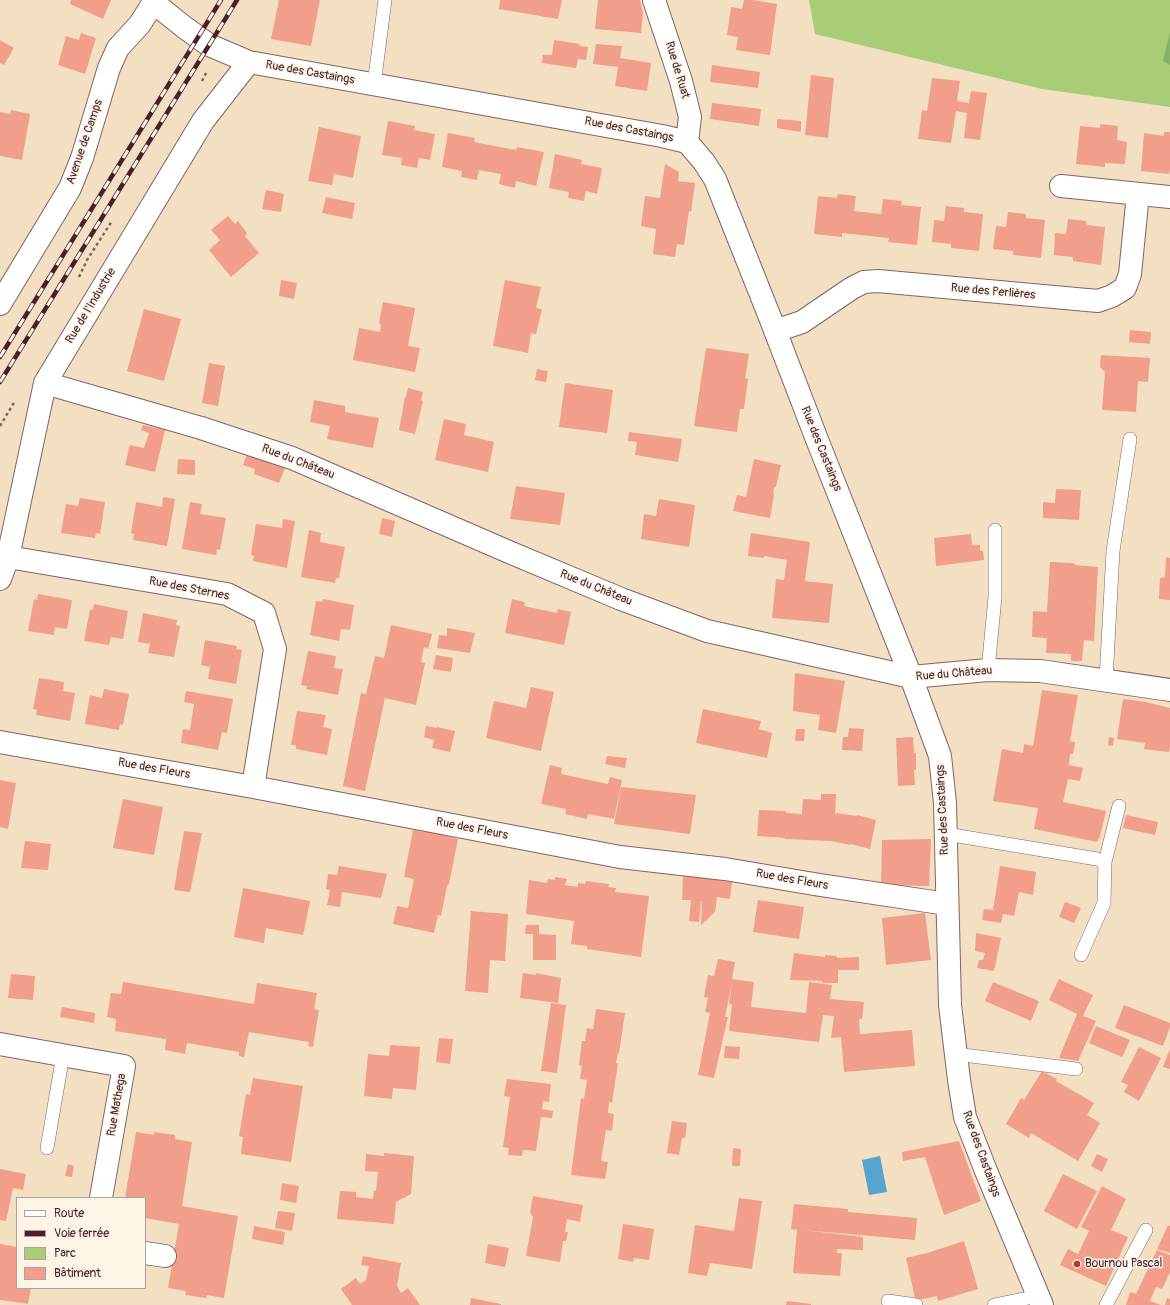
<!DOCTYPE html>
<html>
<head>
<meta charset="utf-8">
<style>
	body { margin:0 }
	#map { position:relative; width:1170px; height:1305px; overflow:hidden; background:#f3e0c2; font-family:Pangolin,sans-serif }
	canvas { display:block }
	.legend { position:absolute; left:16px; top:1197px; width:130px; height:92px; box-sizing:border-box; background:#fcf5e5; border:1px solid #b59f9b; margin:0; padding:5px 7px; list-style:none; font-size:12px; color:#4a1f2b }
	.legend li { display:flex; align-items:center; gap:8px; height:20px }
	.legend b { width:20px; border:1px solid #b59f9b }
</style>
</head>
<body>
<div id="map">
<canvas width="1170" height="1305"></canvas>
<ul class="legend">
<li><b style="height:5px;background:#fff"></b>Route</li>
<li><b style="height:5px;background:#4a1f2b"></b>Voie ferrée</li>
<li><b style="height:11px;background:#a9cd77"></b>Parc</li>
<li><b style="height:11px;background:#f19e8b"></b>Bâtiment</li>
</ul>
</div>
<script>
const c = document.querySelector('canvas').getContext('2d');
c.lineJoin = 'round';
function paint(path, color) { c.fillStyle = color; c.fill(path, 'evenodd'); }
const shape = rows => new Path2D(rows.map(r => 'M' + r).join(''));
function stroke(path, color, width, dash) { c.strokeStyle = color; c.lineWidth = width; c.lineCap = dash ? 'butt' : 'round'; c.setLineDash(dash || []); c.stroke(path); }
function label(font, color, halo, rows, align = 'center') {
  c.font = font + ' Pangolin,sans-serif'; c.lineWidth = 3; c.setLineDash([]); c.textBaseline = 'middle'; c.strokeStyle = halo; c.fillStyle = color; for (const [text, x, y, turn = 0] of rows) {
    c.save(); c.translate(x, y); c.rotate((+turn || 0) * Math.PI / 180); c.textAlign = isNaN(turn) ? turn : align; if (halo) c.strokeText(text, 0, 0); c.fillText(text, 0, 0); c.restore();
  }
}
const green = shape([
	[809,0,1170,0,1170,107,1042,89,815,34]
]);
const forest = shape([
	[1170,32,1170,65,1163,61]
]);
const water = shape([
	[880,1156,887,1192,869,1195,862,1160]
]);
const building = shape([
	[71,0,111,0,103,19,70,4],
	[279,0,320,0,311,46,271,39],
	[500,0,562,0,558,19,499,9],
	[598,0,640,0,643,13,641,33,595,29],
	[744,0,753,0,777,4,770,55,736,50,738,37,727,35,731,7,742,9],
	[81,33,96,38,85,74,58,65,66,36,79,40],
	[0,40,14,48,4,65,0,63],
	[554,40,580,44,579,46,588,47,586,60,578,59,576,68,542,63,543,55,552,55],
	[596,44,622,46,620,58,651,63,647,91,615,86,618,67,593,64],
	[712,65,760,72,758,88,710,82],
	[811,75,834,78,828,138,805,135],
	[932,78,960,81,957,101,969,103,971,91,987,93,980,140,964,138,967,113,956,111,951,143,918,139,922,110,927,111],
	[712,103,761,109,759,126,710,119],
	[11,110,30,114,22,160,0,156,0,112,10,114],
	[777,119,801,121,801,132,777,128],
	[388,121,415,126,414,130,435,134,430,160,419,158,417,168,401,165,402,158,382,155],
	[1100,124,1118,126,1117,140,1127,142,1125,164,1105,163,1105,167,1076,164,1080,126,1100,128],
	[319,127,361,136,353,178,334,174,332,185,308,181],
	[1164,132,1170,132,1170,170,1169,174,1141,171,1144,133,1164,136],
	[448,133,475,138,474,142,484,144,516,150,517,147,544,152,536,186,516,181,515,188,499,184,501,174,479,170,477,180,461,177,462,171,442,167],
	[555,154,582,160,581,164,602,168,597,194,586,191,584,201,568,198,569,192,549,188],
	[665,164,679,172,678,181,695,183,691,212,689,211,684,245,677,244,675,257,653,254,656,229,641,226,645,196,660,198],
	[266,190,284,194,281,212,262,209],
	[838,194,856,196,854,211,881,214,883,199,902,201,901,205,921,207,917,245,888,242,889,238,879,237,842,233,842,237,814,234,818,196,837,198],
	[326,197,355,203,352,219,322,213],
	[946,206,964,208,964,212,983,214,979,251,951,248,951,244,932,242,934,220,944,221],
	[1008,212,1026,214,1026,218,1045,220,1041,258,1013,255,1013,251,993,249,996,226,1006,227],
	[228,216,235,224,238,221,247,233,245,236,259,253,231,277,209,250,220,240,211,230],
	[1068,219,1086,221,1086,225,1105,227,1101,265,1073,261,1073,257,1054,255,1055,233,1066,234],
	[281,280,297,283,294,299,279,296],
	[505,280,541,287,536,308,542,309,536,334,531,333,528,353,493,346],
	[383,302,415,308,408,346,420,348,415,372,353,360,359,328,380,332,381,326,379,322],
	[144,309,181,319,164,381,127,371],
	[1130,330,1151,332,1150,344,1129,342],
	[706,348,749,354,745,378,748,379,744,409,740,409,737,432,694,426],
	[1101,355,1150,358,1148,382,1138,381,1136,412,1102,410,1105,372,1100,367],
	[209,363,225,366,218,406,202,403],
	[537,369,548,371,546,382,535,380],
	[565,383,613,390,607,433,559,427],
	[408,388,423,392,421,400,423,401,415,434,399,430,405,397,406,397],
	[314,400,345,406,345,412,379,418,373,448,327,439,330,426,310,422],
	[444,419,466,424,464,435,494,442,488,472,435,460],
	[143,425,165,430,155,472,125,465,130,445,144,448,149,433,141,430],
	[629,432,682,439,678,462,635,455,637,442,628,441],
	[247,454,286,465,279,483,254,474,255,469,243,465],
	[178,459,195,460,195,475,177,474],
	[754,459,781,465,776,486,774,488,773,492,774,495,770,518,733,511,737,495,746,497],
	[516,486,565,493,560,525,510,519],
	[1056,489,1081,490,1079,520,1043,518,1043,502,1055,503],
	[163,497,175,499,167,546,133,540,134,534,131,533,136,502,162,507],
	[80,498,105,502,100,534,96,533,95,538,61,533,66,504,78,506],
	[659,499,695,505,689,547,641,539,644,514,656,516],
	[190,502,202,504,200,514,226,518,220,550,217,549,216,555,182,549],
	[382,518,395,521,392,537,379,534],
	[283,519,295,521,287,568,253,561,254,556,251,555,256,524,282,528],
	[309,530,321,533,320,542,345,547,339,578,336,578,335,583,301,577],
	[751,533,810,542,805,581,833,584,829,623,772,618,776,579,784,580,787,560,764,556,764,558,748,556],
	[971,534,972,545,980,545,980,551,983,551,984,560,936,566,934,538],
	[1166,557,1170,558,1170,600,1159,599,1160,578,1165,577],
	[1050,562,1073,563,1076,565,1098,567,1094,641,1084,640,1082,661,1071,661,1071,654,1046,653,1047,638,1032,637,1033,611,1047,612],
	[38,594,72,600,67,629,55,627,54,635,28,631,34,599,37,600],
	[323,599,354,605,350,630,341,629,339,641,310,635,316,601,322,602],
	[512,599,525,602,524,606,557,613,558,609,571,612,564,645,505,633],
	[94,604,128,611,123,639,111,637,109,645,84,641,90,609,93,610],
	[143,613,177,620,176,625,180,626,174,657,148,653,150,644,138,642],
	[391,625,432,634,428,649,424,647,421,662,425,663,416,705,385,698,365,791,343,786,361,693,366,694,375,656,384,658],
	[447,628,475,633,470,653,437,648,439,635,447,636],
	[205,640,237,646,236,649,242,650,236,684,208,679,210,667,201,665],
	[308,651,336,656,334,668,343,669,338,695,306,689,307,686,301,685],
	[436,655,453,658,451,672,433,669],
	[795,673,845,681,836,733,818,730,820,715,793,711],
	[39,678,64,682,63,691,75,693,70,721,36,715,37,710,33,709],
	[531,687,554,692,541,751,486,738,494,701,526,708],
	[104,689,129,694,123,725,120,724,119,730,85,724,90,695,102,698],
	[1042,690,1078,695,1070,741,1075,742,1075,744,1073,754,1070,754,1069,765,1083,768,1080,781,1068,779,1063,802,1106,811,1100,836,1097,842,1034,829,1038,808,993,801,1002,749,1023,753,1024,744,1033,746],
	[186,691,233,699,227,733,222,732,218,750,181,743,183,729,190,730,194,704,184,702],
	[1123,699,1146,702,1170,708,1170,746,1169,752,1144,749,1145,743,1117,739],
	[703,709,761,721,759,729,772,733,767,758,696,743],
	[297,711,326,715,323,727,332,729,327,755,296,749,296,745,291,745],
	[426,726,437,728,437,727,455,731,450,752,432,748,434,740,424,737],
	[849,728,864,729,862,751,842,750,843,737,848,737],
	[796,729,805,729,804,741,795,741],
	[913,737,914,753,916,753,916,770,914,770,915,785,898,786,896,738],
	[1109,737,1114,738,1113,746,1108,745],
	[607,756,627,758,625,768,605,764],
	[550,765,562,768,561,774,608,784,610,777,622,780,614,819,588,814,587,819,565,814,566,809,541,804],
	[0,780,16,783,8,829,0,827],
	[621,787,696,795,690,834,614,824],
	[821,794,836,794,835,815,836,815,836,813,857,816,857,815,876,820,870,849,851,844,850,845,831,841,785,839,785,838,757,836,759,810,786,811,786,813,802,814,803,799,821,800],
	[123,799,163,807,154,855,113,848],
	[1126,815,1158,822,1155,835,1123,828],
	[413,830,424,832,424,830,458,839,449,884,447,886,441,916,438,915,434,933,393,924,397,906,408,908,414,879,404,877],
	[184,831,202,833,190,892,174,890],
	[931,839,929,886,881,885,882,840],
	[25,841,51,844,48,870,21,868],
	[339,866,387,874,381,898,342,892,340,907,327,905,330,890,326,889,328,874,337,875],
	[1000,866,1036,872,1033,895,1019,892,1014,916,1003,914,1001,923,982,920,984,909,993,910],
	[683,875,732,882,730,899,717,897,715,912,701,925,702,901,701,901,699,922,689,921,691,900,682,900],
	[555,877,567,879,565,885,578,887,578,883,585,884,586,881,609,884,608,887,616,888,615,892,649,896,641,957,587,949,587,946,571,944,574,921,526,914,529,880,547,883,548,879,555,880],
	[243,888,310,901,303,935,266,928,264,943,234,937],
	[758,900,804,907,799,939,753,932],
	[1065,902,1081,908,1074,923,1059,917],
	[471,911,508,914,505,961,490,960,488,993,465,991],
	[925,913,931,960,886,965,882,918],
	[526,925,539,925,539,934,556,935,556,960,533,960,533,934,525,934],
	[976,933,1001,938,994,971,977,968,979,960,983,960,985,953,975,951],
	[794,953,825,957,825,955,837,956,837,958,859,957,859,970,838,970,838,983,822,983,822,981,790,980],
	[718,959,735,962,732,979,754,982,751,1007,806,1013,809,982,832,985,830,999,864,1002,862,1019,859,1019,860,1034,912,1030,915,1066,844,1072,841,1037,831,1038,834,1016,823,1015,819,1042,729,1031,732,1004,729,1004,732,983,725,1017,728,1017,714,1078,698,1075,710,1013,705,1012,708,998,704,997,708,975,714,976],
	[523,973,536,975,536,973,561,978,558,1003,520,998],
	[11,974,35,976,33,1000,8,998],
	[1059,979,1093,995,1083,1016,1096,1021,1078,1061,1059,1058,1077,1014,1049,1000],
	[123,982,254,1004,257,983,317,993,314,1009,319,1010,313,1047,308,1046,309,1042,249,1032,244,1057,239,1056,239,1052,187,1043,185,1054,165,1050,166,1039,115,1031,116,1019,107,1017,111,993,121,994],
	[993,982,1039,1001,1031,1021,985,1001],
	[551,1003,566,1005,557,1073,541,1071],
	[1124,1005,1170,1023,1170,1027,1163,1046,1115,1028],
	[62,1007,95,1013,94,1023,60,1017],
	[596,1009,625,1013,619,1053,618,1053,616,1063,618,1063,612,1103,609,1102,608,1113,614,1114,612,1131,606,1130,601,1161,608,1162,605,1179,571,1175,581,1098,584,1099,587,1080,580,1079,582,1066,579,1065,582,1041,585,1041,587,1028,593,1029],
	[1096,1026,1130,1040,1122,1057,1089,1043],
	[439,1038,453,1039,450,1064,436,1062],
	[390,1045,420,1047,416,1090,393,1088,392,1099,364,1096,368,1054,389,1056],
	[725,1046,740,1047,739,1059,724,1058],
	[1139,1047,1161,1058,1139,1101,1124,1092,1128,1085,1121,1082],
	[1170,1049,1170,1069,1163,1067],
	[1042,1071,1057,1079,1056,1081,1094,1103,1087,1115,1100,1123,1078,1161,1031,1133,1029,1138,1006,1124,1021,1098,1024,1100],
	[253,1078,303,1086,291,1162,241,1154,243,1137,239,1136,246,1094,250,1095],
	[507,1079,551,1084,549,1102,543,1101,542,1109,553,1111,552,1118,541,1117,536,1151,523,1150,522,1156,508,1155,509,1148,503,1147,510,1097,504,1096],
	[672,1121,687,1123,685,1138,682,1138,679,1155,667,1153],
	[136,1132,154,1135,154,1132,175,1135,175,1139,192,1142,182,1206,238,1216,224,1298,207,1295,206,1298,185,1295,186,1291,168,1288,179,1224,145,1218,145,1198,125,1198],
	[959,1141,981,1201,944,1215,925,1157,903,1161,902,1152],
	[733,1148,741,1149,740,1166,732,1166],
	[384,1153,414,1156,411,1194,396,1202,394,1224,337,1219,340,1191,356,1192,356,1197,373,1199,374,1190,376,1191,378,1172,365,1171,366,1154,384,1156],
	[1097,1154,1108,1159,1102,1172,1091,1166],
	[68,1164,74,1166,72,1177,65,1176],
	[0,1169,26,1174,23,1190,13,1188,6,1221,0,1220],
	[1063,1174,1097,1191,1077,1229,1044,1211],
	[282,1183,299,1186,296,1203,280,1200],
	[1102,1186,1126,1199,1111,1230,1128,1237,1106,1286,1060,1265,1068,1249,1078,1254,1089,1231,1081,1227],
	[533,1196,583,1205,580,1222,567,1219,565,1232,568,1232,566,1241,563,1241,560,1262,526,1256,533,1217,530,1212],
	[739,1198,762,1201,752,1269,710,1263,707,1276,688,1273,695,1225,734,1231],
	[794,1204,848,1209,848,1212,917,1218,915,1240,803,1230,863,1237,863,1250,837,1249,837,1253,842,1253,840,1276,793,1273,797,1230,791,1229],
	[278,1211,295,1213,292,1231,275,1228],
	[623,1224,654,1229,649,1260,634,1258,633,1262,618,1259],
	[1168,1225,1170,1226,1170,1253,1157,1249],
	[254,1226,285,1232,283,1245,252,1239],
	[964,1241,978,1289,938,1301,937,1296,919,1300,918,1298,915,1298,906,1258,927,1253],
	[0,1244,17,1247,17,1288,31,1288,28,1304,0,1300],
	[488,1244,509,1248,505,1267,485,1263],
	[1157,1250,1170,1255,1170,1272,1162,1289,1156,1287,1150,1301,1161,1305,1126,1305,1130,1292,1136,1294],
	[363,1256,401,1263,397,1286,401,1293,408,1288,420,1305,352,1305,341,1289,356,1278,360,1284,366,1280,369,1266,361,1265],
	[471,1298,501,1304,501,1305,470,1305],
	[1167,1298,1170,1299,1170,1305,1165,1305],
	[787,1301,811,1304,811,1305,786,1305]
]);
const path = shape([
	[202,81,207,71],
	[79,277,87,260,112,221],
	[0,426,15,401]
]);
const lane = shape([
	[374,85,385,0],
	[988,670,995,597,995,530],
	[1106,680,1113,551,1130,439],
	[946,834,1097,859,1105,862,1104,903,1081,955],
	[1105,862,1119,806],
	[955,1054,1076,1069],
	[47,1148,63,1055],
	[888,1301,916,1305],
	[994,1305,1038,1296],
	[1106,1305,1146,1230]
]);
const street = shape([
	[654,0,681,81,690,117,687,142],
	[154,3,184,27,209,45,249,62,662,136,687,142,704,162,715,179,771,320,816,437,911,677,940,756,945,803,950,1005,959,1080,965,1117,986,1171,1042,1305],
	[1061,186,1170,197],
	[0,304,70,188,82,158,109,68,118,48,140,24,155,0],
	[775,331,802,322,852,288,864,282,878,281,1098,301,1112,296,1125,288,1130,274,1138,194],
	[45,383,201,428,292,458,509,552,621,599,707,631,911,677,988,670,1040,671,1170,690],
	[8,557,227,594,264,613,275,649,253,787],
	[0,579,8,557,45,383,203,121,249,62],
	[0,742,253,787,620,857,725,869,820,885,947,904],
	[0,1044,124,1066,101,1198],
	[145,1253,165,1256]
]);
const rail = shape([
	[0,357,221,0],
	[0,382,237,0]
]);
const markers = [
	[1077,1264,4,"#c8321e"]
];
const streetNames = [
	["Rue de Ruat",677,70,73],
	["Rue des Castaings",310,73,10],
	["Rue des Castaings",629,130,11],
	["Avenue de Camps",85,142,-71],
	["Rue des Perlières",993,292,5],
	["Rue de l'Industrie",91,306,-59],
	["Rue des Castaings",821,449,68],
	["Rue du Château",298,462,21],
	["Rue du Château",596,588,22],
	["Rue des Sternes",189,589,11],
	["Rue du Château",954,674,-5],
	["Rue des Fleurs",154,769,10],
	["Rue des Castaings",943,810,-93],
	["Rue des Fleurs",472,829,11],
	["Rue des Fleurs",792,880,10],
	["Rue Mathega",117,1105,-80],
	["Rue des Castaings",981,1154,70]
];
const poiNames = [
	["Bournou Pascal",1085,1264]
];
paint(green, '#a9cd77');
paint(forest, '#86b068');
paint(water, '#56a3ce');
paint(building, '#f19e8b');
stroke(lane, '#856360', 14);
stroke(street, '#856360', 24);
stroke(path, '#856360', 2.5, [3, 3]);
stroke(lane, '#fff', 13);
stroke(street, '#fff', 22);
stroke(rail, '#4a1f2b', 4.5);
stroke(rail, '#fcf5e5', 3, [9]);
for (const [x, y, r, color] of markers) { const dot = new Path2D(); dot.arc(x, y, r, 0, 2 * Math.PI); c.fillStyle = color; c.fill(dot); stroke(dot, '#fcf5e5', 1.5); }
label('12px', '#4a1f2b', '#fcf5e5', streetNames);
label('12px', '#4a1f2b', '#fcf5e5', poiNames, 'left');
</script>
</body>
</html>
